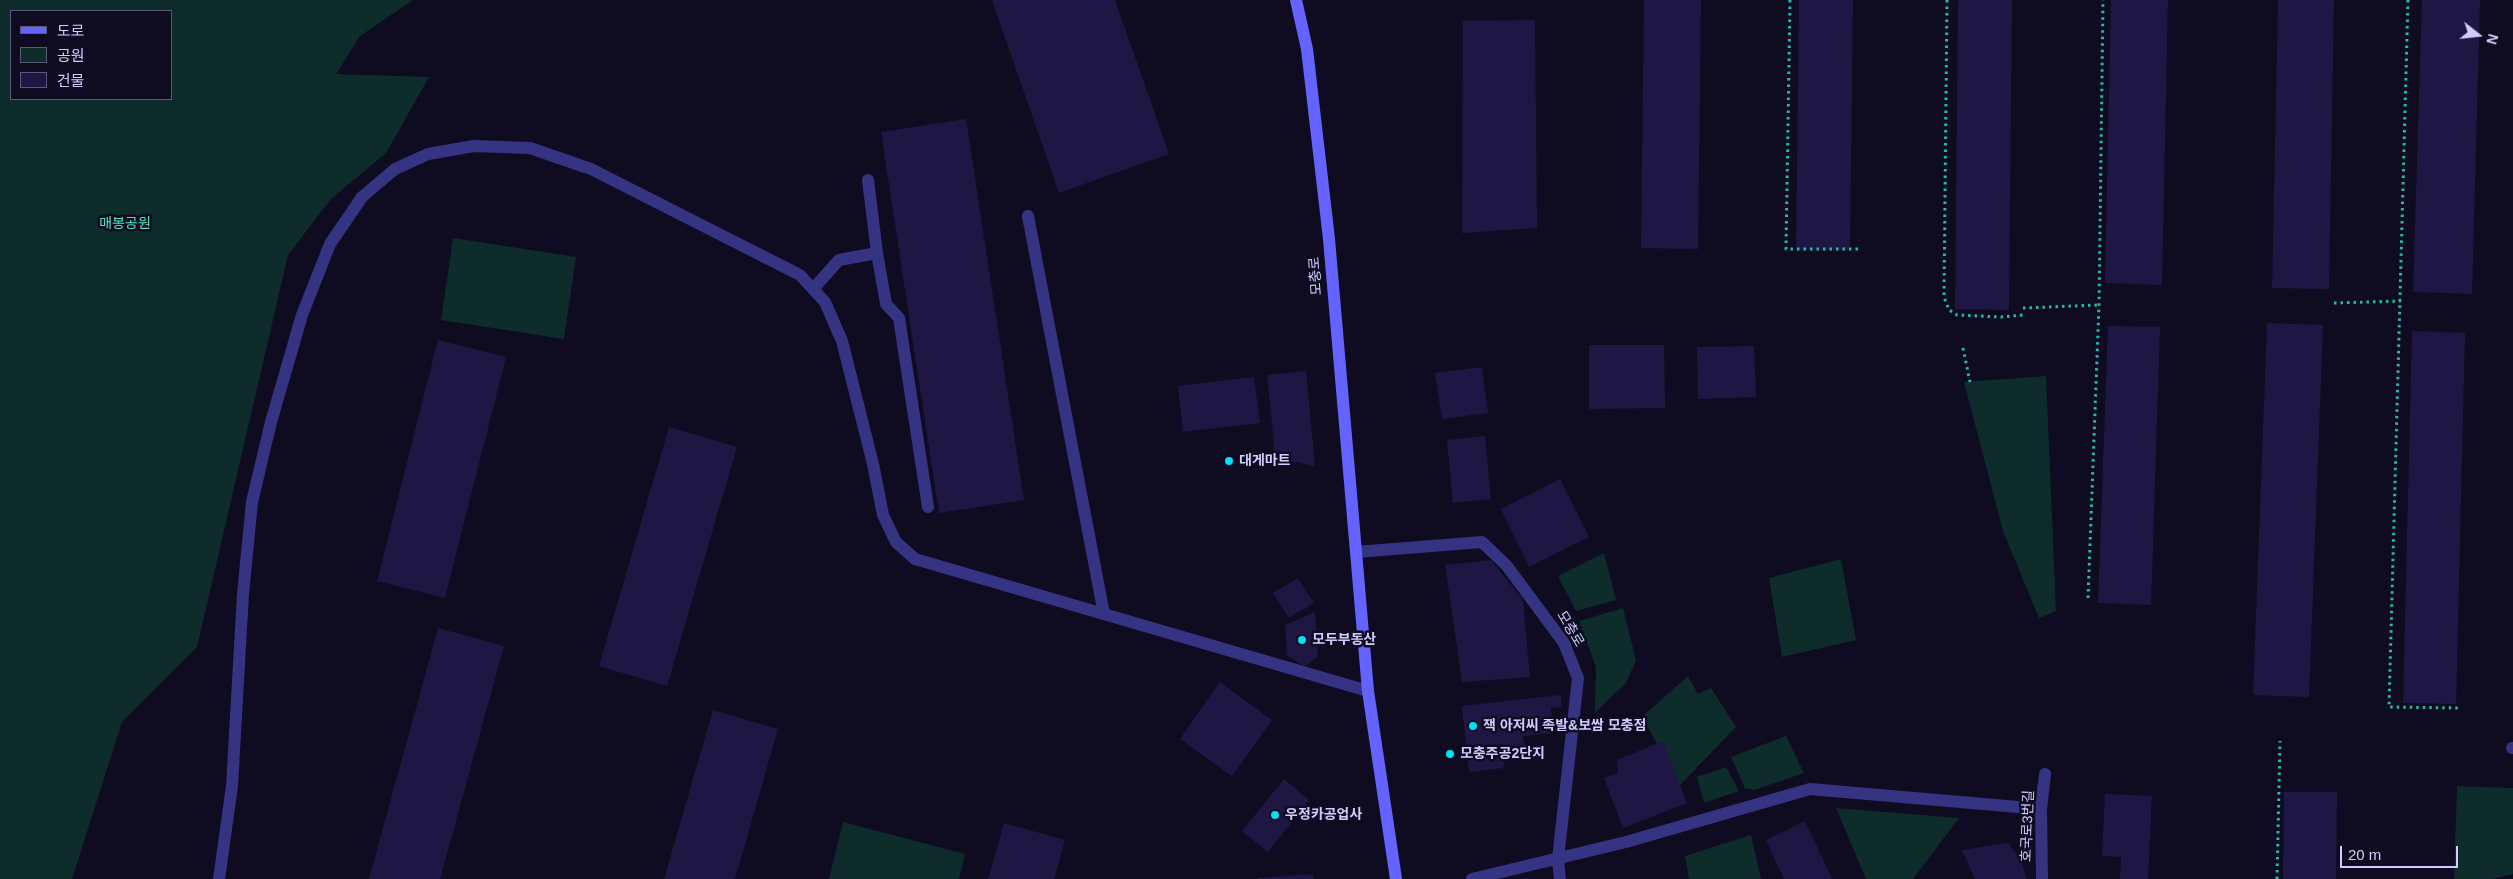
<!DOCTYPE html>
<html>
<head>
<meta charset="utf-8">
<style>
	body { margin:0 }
	#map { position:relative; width:2513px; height:879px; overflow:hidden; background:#0f0c21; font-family:Helvetica,"Noto Sans KR",sans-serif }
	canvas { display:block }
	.legend { position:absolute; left:10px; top:10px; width:162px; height:90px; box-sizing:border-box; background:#0f0c21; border:1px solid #5d597a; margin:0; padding:6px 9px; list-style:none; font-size:15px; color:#d1ccff }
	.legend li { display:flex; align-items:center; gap:10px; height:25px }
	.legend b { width:25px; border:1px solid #5d597a }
	.north { position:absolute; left:2453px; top:10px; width:50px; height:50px; -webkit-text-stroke:4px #0f0c21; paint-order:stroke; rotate:106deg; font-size:14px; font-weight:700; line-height:20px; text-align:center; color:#d1ccff }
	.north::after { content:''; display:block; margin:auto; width:18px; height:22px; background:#d1ccff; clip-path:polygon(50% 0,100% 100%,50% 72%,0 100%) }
	.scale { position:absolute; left:2340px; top:846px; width:118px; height:22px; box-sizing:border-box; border:2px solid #d1ccff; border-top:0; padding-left:6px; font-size:15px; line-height:18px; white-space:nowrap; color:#d1ccff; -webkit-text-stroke:4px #0f0c21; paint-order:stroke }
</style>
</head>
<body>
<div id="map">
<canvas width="2513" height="879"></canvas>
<ul class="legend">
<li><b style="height:6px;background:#6463ff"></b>도로</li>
<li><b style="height:14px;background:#0e2c2a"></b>공원</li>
<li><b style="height:14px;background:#1f1743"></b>건물</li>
</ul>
<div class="north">N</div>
<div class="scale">20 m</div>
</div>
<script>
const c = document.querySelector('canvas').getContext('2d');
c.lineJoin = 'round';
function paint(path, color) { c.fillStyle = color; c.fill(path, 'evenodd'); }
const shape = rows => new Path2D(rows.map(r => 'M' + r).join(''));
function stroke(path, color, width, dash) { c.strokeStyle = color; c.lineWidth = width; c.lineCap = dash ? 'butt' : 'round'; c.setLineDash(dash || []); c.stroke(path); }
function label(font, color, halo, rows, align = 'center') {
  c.font = font + ' Helvetica,"Noto Sans KR",sans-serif'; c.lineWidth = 5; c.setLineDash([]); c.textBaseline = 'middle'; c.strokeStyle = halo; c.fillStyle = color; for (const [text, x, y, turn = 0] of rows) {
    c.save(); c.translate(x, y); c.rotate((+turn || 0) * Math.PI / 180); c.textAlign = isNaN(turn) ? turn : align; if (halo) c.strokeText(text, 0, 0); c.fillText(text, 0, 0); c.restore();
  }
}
const green = shape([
	[0,0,413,0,360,36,336,74,429,77,386,153,331,199,288,255,197,647,122,722,72,879,0,879],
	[11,11,171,11,171,99,11,99],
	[453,238,576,257,564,339,441,320],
	[2046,376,2056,611,2039,618,2003,531,1964,382],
	[1604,553,1616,600,1576,611,1558,576],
	[1841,559,1856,640,1782,657,1769,578],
	[1623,608,1636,660,1626,683,1595,713,1596,667,1579,621],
	[1688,676,1698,694,1711,688,1736,727,1680,785,1642,717],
	[1786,736,1804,773,1754,790,1745,788,1731,757],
	[1726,767,1739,791,1704,803,1697,777],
	[2457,786,2513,788,2513,874,2492,879,2454,879],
	[1836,808,1959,818,1913,879,1866,879],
	[843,822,965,854,959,879,829,879],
	[1751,835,1761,879,1689,879,1685,856]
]);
const building = shape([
	[992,0,1115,0,1169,154,1059,193],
	[1644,0,1701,0,1698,249,1641,248],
	[1799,0,1853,0,1850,250,1796,250],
	[1958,0,2012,0,2009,310,1955,309],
	[2111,0,2168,0,2162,285,2105,283],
	[2278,0,2334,0,2329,289,2272,288],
	[2422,0,2480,0,2472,294,2413,292],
	[1535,20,1537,228,1462,233,1463,21],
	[966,119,1024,500,939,513,881,132],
	[2267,323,2323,325,2309,697,2253,695],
	[2108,326,2160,327,2151,605,2098,603],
	[2412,331,2465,333,2456,704,2403,703],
	[438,340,506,357,445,598,377,581],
	[1589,345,1664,345,1665,408,1589,409],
	[1754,346,1756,397,1698,399,1697,347],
	[1482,367,1488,413,1442,419,1435,373],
	[1306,371,1315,467,1298,462,1276,464,1267,375],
	[1254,377,1260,423,1183,432,1178,386],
	[669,427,737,447,667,686,599,666],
	[1485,436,1491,499,1453,503,1447,440],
	[1560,479,1589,537,1529,567,1501,509],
	[1491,560,1523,600,1530,677,1462,682,1445,565],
	[1298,578,1314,603,1289,618,1273,593],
	[1315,612,1318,656,1305,667,1287,655,1285,625],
	[438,628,504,646,440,879,369,879],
	[1220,682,1272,720,1232,776,1180,739],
	[1561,695,1561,707,1551,708,1553,733,1523,736,1525,749,1506,755,1503,768,1469,772,1462,706],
	[713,710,778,729,735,879,664,879],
	[1663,741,1687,803,1623,828,1604,778,1618,773,1617,760],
	[1284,779,1309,800,1268,852,1242,831],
	[2284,792,2337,792,2336,879,2283,879],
	[2105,794,2152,796,2148,879,2120,879,2121,857,2102,856],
	[1805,821,1832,878,1830,879,1784,879,1766,840],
	[1004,823,1065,840,1054,879,988,879],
	[2008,843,2021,860,2027,879,1975,879,1962,850],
	[1313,874,1314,879,1258,879,1258,878]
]);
const path = shape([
	[1790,0,1786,249,1859,249],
	[1947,0,1944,297,1949,310,1957,315,2001,317,2023,315],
	[2408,0,2389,707,2461,708],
	[2334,303,2401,301],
	[2023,308,2099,305],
	[1963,348,1970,382],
	[2088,598,2099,305,2103,0],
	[2277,879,2280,741]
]);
const lane = shape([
	[1356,552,1482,542,1507,566,1564,643,1578,678,1558,859,1560,879],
	[2512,748,2513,748],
	[1472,879,1626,842,1810,789,2041,809]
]);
const street = shape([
	[1028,216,1104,614],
	[877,253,886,304,899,318,928,507],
	[814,288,839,260,877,253,868,180],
	[219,879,232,786,243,594,252,502,271,422,302,315,330,244,362,197,395,169,428,154,474,146,530,148,591,169,800,275,825,302,842,341,873,464,883,515,896,542,915,559,1368,691],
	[2042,879,2041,809,2045,774]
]);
const secondary = shape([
	[1296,0,1307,49,1329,239,1368,691,1396,879]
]);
const markers = [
	[1229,461,5,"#00e3f7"],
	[1302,640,5,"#00e3f7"],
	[1473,726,5,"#00e3f7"],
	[1450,754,5,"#00e3f7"],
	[1275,815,5,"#00e3f7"]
];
const parkNames = [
	["매봉공원",125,224]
];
const streetNames = [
	["모충로",1316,276,-94],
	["모충로",1570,629,59],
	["호국로3번길",2028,826,-88]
];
const poiNames = [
	["대게마트",1239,461],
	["모두부동산",1312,640],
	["잭 아저씨 족발&보쌈 모충점",1483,726],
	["모충주공2단지",1460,754],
	["우정카공업사",1285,815]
];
paint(green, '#0e2c2a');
paint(building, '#1f1743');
stroke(path, '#26b9ad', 3, [2.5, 4]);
stroke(lane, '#353483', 12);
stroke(street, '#353483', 12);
stroke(secondary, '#6463ff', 12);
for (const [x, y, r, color] of markers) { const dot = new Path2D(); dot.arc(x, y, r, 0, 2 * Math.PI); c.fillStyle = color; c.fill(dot); stroke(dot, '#0f0c21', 2); }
label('14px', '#51e6be', '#0f0c21', parkNames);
label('14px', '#d1ccff', '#0f0c21', streetNames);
label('bold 14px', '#d1ccff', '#0f0c21', poiNames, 'left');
</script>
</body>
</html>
